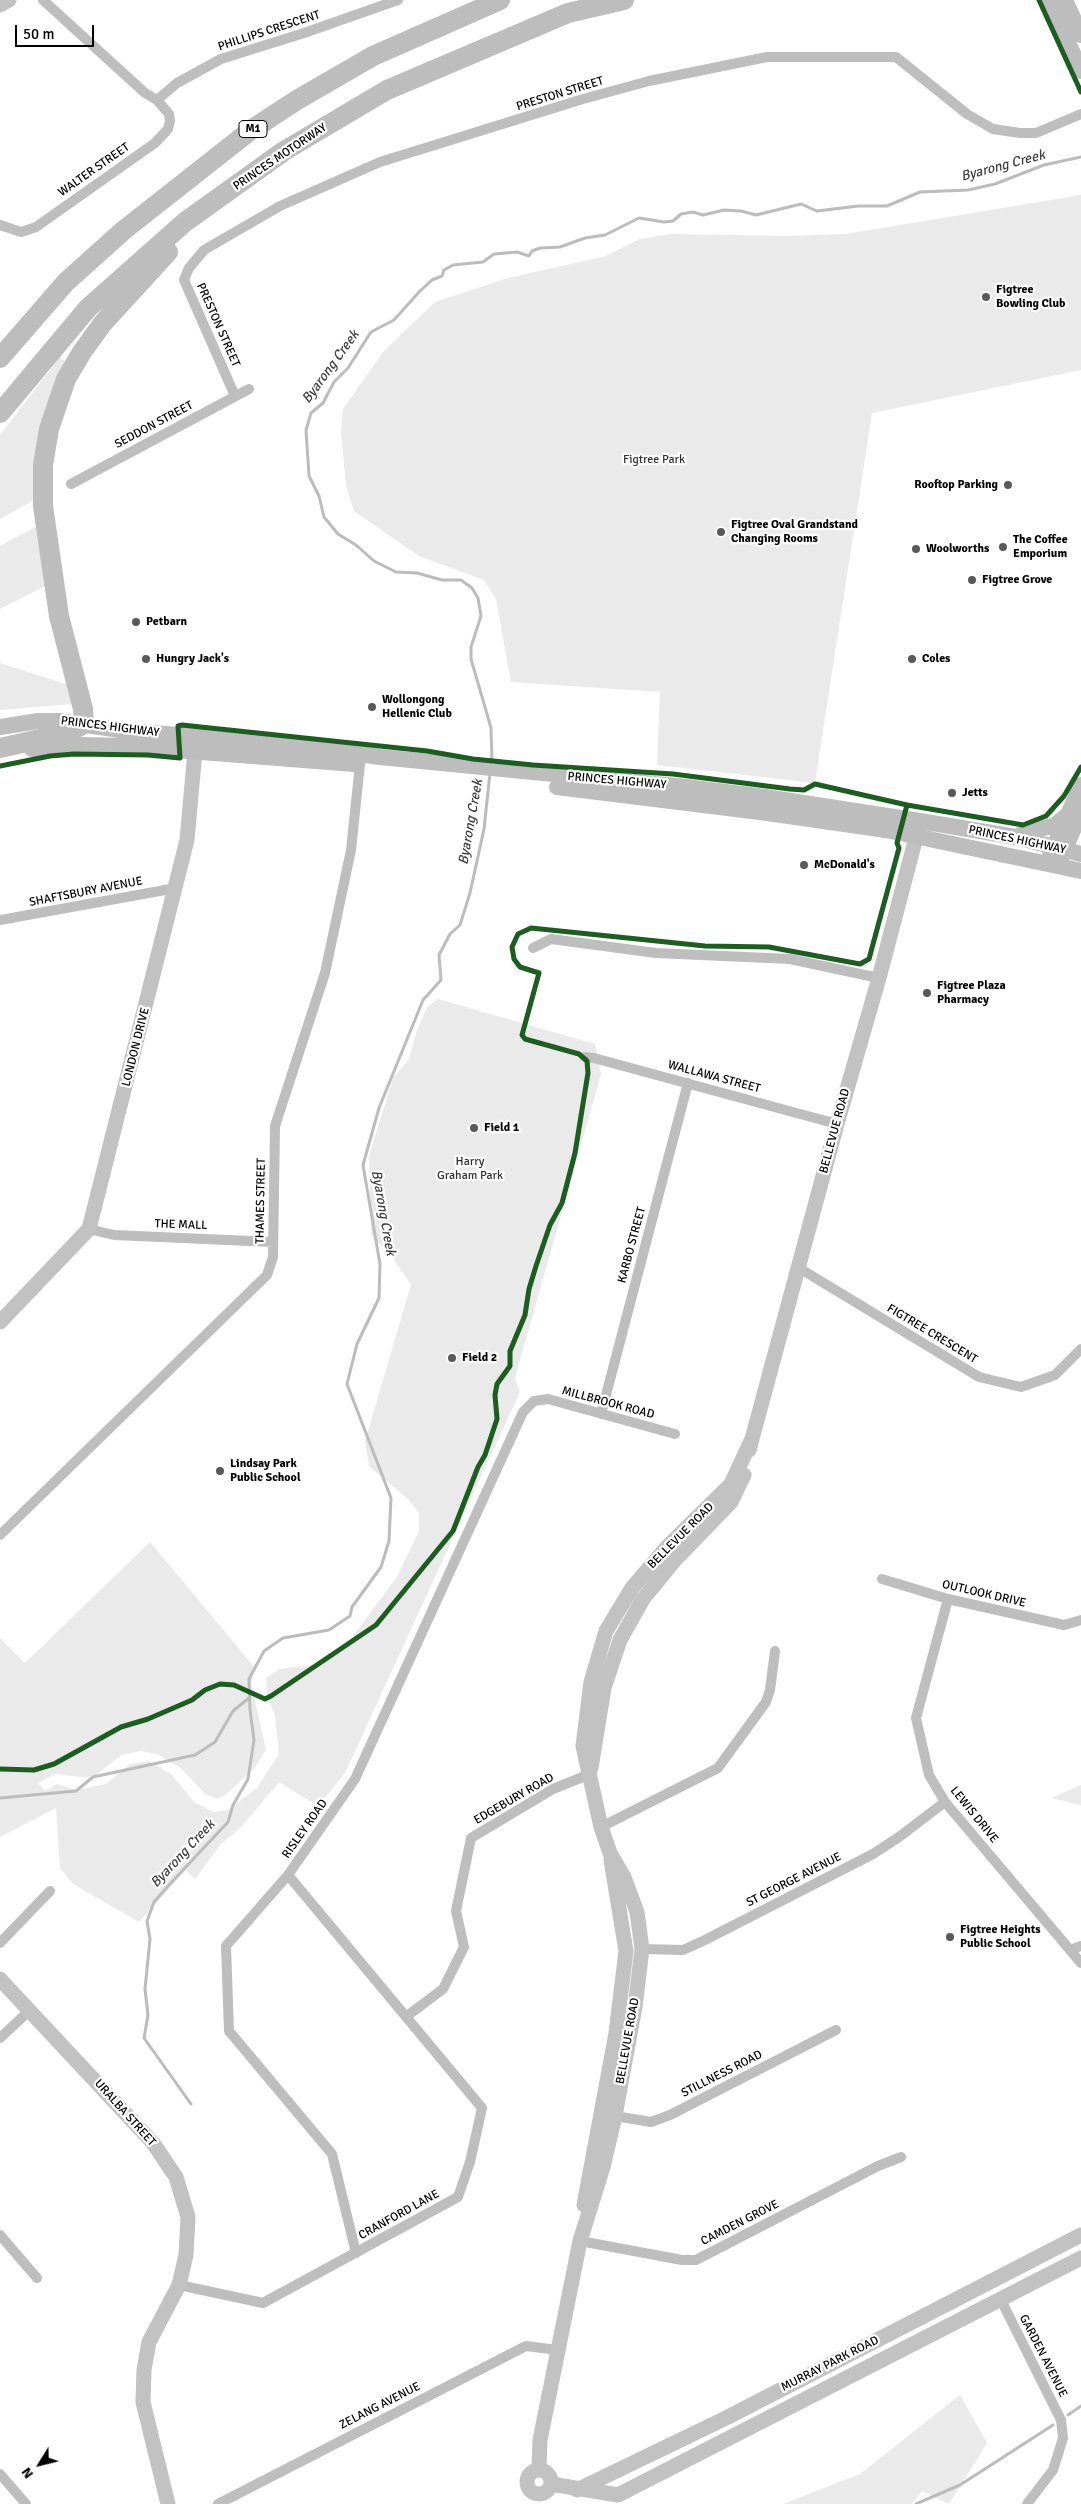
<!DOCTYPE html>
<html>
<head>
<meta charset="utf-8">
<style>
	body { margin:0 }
	#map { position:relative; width:1081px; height:2504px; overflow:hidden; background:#fff; font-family:Signika,sans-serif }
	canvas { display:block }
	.north { position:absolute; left:15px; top:2439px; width:50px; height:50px; -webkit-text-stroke:4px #fff; paint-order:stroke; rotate:234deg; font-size:14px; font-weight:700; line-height:20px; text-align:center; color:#000 }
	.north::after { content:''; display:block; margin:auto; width:18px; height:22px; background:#000; clip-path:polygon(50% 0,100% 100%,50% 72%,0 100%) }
	.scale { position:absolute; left:15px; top:25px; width:79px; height:22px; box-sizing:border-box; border:2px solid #000; border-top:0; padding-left:6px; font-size:15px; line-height:18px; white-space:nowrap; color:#000; -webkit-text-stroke:4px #fff; paint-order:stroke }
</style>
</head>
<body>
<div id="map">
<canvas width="1081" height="2504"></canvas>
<div class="north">N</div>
<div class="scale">50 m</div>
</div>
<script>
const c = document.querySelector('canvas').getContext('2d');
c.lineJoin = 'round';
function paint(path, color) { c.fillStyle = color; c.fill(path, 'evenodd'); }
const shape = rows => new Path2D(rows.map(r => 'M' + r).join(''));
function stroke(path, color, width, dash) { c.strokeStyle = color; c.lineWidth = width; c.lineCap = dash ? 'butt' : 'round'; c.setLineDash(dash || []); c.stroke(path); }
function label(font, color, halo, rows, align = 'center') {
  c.font = font + ' Signika,sans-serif'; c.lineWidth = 4.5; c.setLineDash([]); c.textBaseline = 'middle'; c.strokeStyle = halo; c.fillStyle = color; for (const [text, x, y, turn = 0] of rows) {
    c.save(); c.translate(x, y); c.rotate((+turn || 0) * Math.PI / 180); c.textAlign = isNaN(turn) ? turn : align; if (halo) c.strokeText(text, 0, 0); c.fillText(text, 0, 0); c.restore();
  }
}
const green = shape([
	[1081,195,1081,370,872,413,815,783,657,765,660,692,511,682,496,599,484,580,419,556,354,511,346,485,343,453,341,431,343,409,384,351,435,302,508,278,606,256,640,239,671,234,788,236,846,234],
	[60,357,68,364,41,496,0,519,0,435],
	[41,524,51,583,0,609,0,546],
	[0,663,69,685,73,704,0,710],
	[438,999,595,1044,601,1074,515,1378,520,1392,345,1773,318,1806,279,1782,241,1827,221,1844,195,1879,186,1870,139,1922,73,1884,60,1868,56,1808,0,1837,0,1638,25,1663,150,1542,255,1668,251,1683,266,1750,255,1767,228,1793,218,1799,205,1794,182,1769,157,1754,141,1751,121,1755,95,1776,83,1777,55,1774,38,1783,45,1791,57,1784,77,1790,106,1784,130,1764,149,1761,171,1774,194,1802,214,1812,228,1810,257,1788,279,1754,275,1715,267,1696,266,1678,279,1669,316,1665,347,1644,397,1577,419,1531,419,1513,407,1498,369,1466,365,1441,411,1285,392,1257,371,1235,369,1156,393,1078,409,1059,417,1030,427,1007],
	[1081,1785,1081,1805,1051,1798],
	[960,2395,987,2443,949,2504,922,2491,912,2504,783,2504,860,2474]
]);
const stream = shape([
	[492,762,491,728,471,659,471,647,481,616,478,598,472,588,461,580,442,580,417,573,396,572,374,561,356,545,338,534,324,517,319,496,309,476,306,430,311,413,323,403,334,382,348,368,371,332,394,320,419,292,432,280,442,276,444,270,453,265,483,262,494,254,517,252,529,256,532,251,540,248,560,247,585,238,605,235,639,218,664,222,673,221,681,214,693,212,703,215,724,210,741,211,756,215,801,204,817,211,858,206,887,206,920,192,968,190,995,184,1044,165,1081,157],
	[0,1798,76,1791,93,1777,195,1755,215,1742,233,1711,249,1698],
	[191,2104,144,2038,148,2015,145,1989,150,1939,147,1921,154,1902,168,1886,228,1822,233,1805,248,1779,254,1740,250,1710,249,1679,264,1651,283,1638,329,1630,350,1616,352,1607,381,1567,389,1541,391,1498,347,1384,357,1344,379,1298,380,1264,363,1165,379,1108,423,1000,441,980,439,955,450,934,460,925,470,893,484,829,490,773],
	[1068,2415,1081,2406],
	[916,2504,960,2485,1053,2425]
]);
const street = shape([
	[157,100,177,83,221,59,304,33,398,0],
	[0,225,21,232,36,227,155,143,168,129,170,121,169,114,157,100,145,93,43,0],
	[235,396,184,280,189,268,204,250,280,206,380,162,583,99,649,81,767,57,896,57,967,114,993,129,1020,133,1036,133,1081,114],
	[71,484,249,389],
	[0,920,176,888],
	[533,948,551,939,656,953,790,959,879,978],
	[585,1057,594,1058,837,1124],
	[89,1229,114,1235,273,1242],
	[799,1268,979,1377,1021,1387,1055,1375,1081,1349],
	[601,1414,688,1083],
	[0,1535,267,1275,273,1257,275,1126,325,973,351,850,360,764],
	[882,1579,948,1599,1064,1625,1081,1620],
	[948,1599,916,1718,929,1775,945,1802,1081,1963],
	[601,1827,718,1768,766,1702,770,1690,775,1651],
	[0,1943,50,1891],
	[642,1949,683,1950,705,1940,873,1854,899,1837,945,1802],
	[1070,1950,1081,1946],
	[407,2016,443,1989,464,1947,456,1911,471,1838,553,1789,590,1774],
	[0,2038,30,2010],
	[615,2116,651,2122,670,2115,836,2030],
	[0,2235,37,2278],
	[580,2241,682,2260,696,2260,878,2166,901,2157],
	[356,2253,332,2154,229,2031,226,1946,288,1875,355,1779,523,1412,534,1401,548,1399,675,1434],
	[179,2285,263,2303,458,2197,470,2162,482,2108,288,1875],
	[1001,2300,1061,2420,1063,2438,1053,2470,1027,2504],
	[0,2474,26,2504],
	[218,2504,526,2346,557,2350]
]);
const secondary = shape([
	[0,5,9,0],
	[0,1322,89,1229,187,840,196,740],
	[749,1450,837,1124,879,978,919,826],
	[591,1768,604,1688,620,1640,643,1599,675,1560,731,1502,744,1475],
	[0,1979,153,2143,176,2177,188,2217,186,2255,179,2285,149,2342,144,2370,143,2402,168,2504],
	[584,2205,616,2033,626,1951,611,1860],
	[539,2468,540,2440,580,2241,603,2167,615,2116,635,2007,642,1949,637,1912,624,1877,610,1853,601,1827,583,1746,591,1682,606,1631,632,1588,668,1546,731,1484,751,1441],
	'527 2482a12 12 0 1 1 24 0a12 12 0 1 1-24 0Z',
	[551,2484,618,2495,1081,2258],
	[577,2490,726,2418,1081,2235]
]);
const primary = shape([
	[1049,0,1081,71],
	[1065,0,1081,35],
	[0,727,38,721,59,721,127,731,281,743,380,757,686,787,765,797,920,821,1016,837,1081,854],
	[32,749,82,745,125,746,354,764],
	[557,787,760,812,886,830,1081,871],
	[1016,837,1031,830,1054,826,1066,816],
	[1050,856,1081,785],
	[1061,858,1081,812]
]);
const highway = shape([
	[0,358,66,282,124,230,251,130,297,100,373,56,500,0],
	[0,413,88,308,185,222,284,151,387,90,568,13,624,0],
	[0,748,67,733,84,724,83,709,59,616,43,506,43,465,49,429,66,379,82,352,103,323,168,252]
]);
const cycleway = shape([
	[1039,0,1081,92],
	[0,766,50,756,74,754,148,755,180,758,178,726,182,725,427,751,473,759,533,765,673,774,790,789,804,790,815,784,907,805,1023,825,1046,816,1064,796,1081,767],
	[0,1769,34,1770,54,1764,121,1727,148,1719,192,1700,205,1690,220,1684,234,1685,265,1699,271,1696,376,1625,453,1531,478,1467,485,1455,497,1419,495,1395,497,1384,510,1366,510,1351,525,1315,529,1289,536,1266,550,1225,562,1203,575,1153,588,1073,587,1061,579,1054,525,1039,522,1035,539,973,520,967,514,959,512,947,518,934,531,928,705,946,769,947,860,964,869,959,899,848,897,843,907,805]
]);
const markers = [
	[986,297,5,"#595959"],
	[1008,485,5,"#595959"],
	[721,532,5,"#595959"],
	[1003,547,5,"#595959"],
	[916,549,5,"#595959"],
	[972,580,5,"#595959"],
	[136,622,5,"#595959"],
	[146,659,5,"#595959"],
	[912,659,5,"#595959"],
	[372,707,5,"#595959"],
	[952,793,5,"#595959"],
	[804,865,5,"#595959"],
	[927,993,5,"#595959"],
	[474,1128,5,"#595959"],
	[452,1358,5,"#595959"],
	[220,1471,5,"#595959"],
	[950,1937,5,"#595959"]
];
const shields = [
	[253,129,28]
];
const shieldNames = [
	["M1",253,129]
];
const streetNames = [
	["PHILLIPS CRESCENT",269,31,-18],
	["PRESTON STREET",560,94,-17],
	["PRINCES MOTORWAY",280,157,-34],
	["WALTER STREET",94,170,-35],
	["PRESTON STREET",218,325,66],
	["SEDDON STREET",154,425,-28],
	["PRINCES HIGHWAY",110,727,7],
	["PRINCES HIGHWAY",617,781,5],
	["PRINCES HIGHWAY",1017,840,12],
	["SHAFTSBURY AVENUE",86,892,-11],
	["LONDON DRIVE",136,1047,-76],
	["WALLAWA STREET",714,1077,15],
	["BELLEVUE ROAD",835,1131,-75],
	["THAMES STREET",261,1201,-89],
	["THE MALL",181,1225,2],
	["KARBO STREET",632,1245,-75],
	["FIGTREE CRESCENT",932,1334,31],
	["MILLBROOK ROAD",608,1403,15],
	["BELLEVUE ROAD",681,1536,-45],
	["OUTLOOK DRIVE",984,1594,13],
	["EDGEBURY ROAD",514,1799,-30],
	["LEWIS DRIVE",974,1815,51],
	["RISLEY ROAD",305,1829,-55],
	["ST GEORGE AVENUE",794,1880,-27],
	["BELLEVUE ROAD",628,2041,-80],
	["STILLNESS ROAD",722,2074,-27],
	["URALBA STREET",125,2113,48],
	["CRANFORD LANE",399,2215,-29],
	["CAMDEN GROVE",740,2223,-27],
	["GARDEN AVENUE",1043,2356,63],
	["MURRAY PARK ROAD",830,2364,-27],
	["ZELANG AVENUE",380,2406,-27]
];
const poiNames = [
	["Figtree",996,290],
	["Bowling Club",996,304],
	["Rooftop Parking",998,485,"right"],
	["Figtree Oval Grandstand",731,525],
	["Changing Rooms",731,539],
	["The Coffee",1013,540],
	["Emporium",1013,554],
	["Woolworths",926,549],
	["Figtree Grove",982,580],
	["Petbarn",146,622],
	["Hungry Jack's",156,659],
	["Coles",922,659],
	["Wollongong",382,700],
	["Hellenic Club",382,714],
	["Jetts",962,793],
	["McDonald's",814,865],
	["Figtree Plaza",937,986],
	["Pharmacy",937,1000],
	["Field 1",484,1128],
	["Field 2",462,1358],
	["Lindsay Park",230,1464],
	["Public School",230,1478],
	["Figtree Heights",960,1930],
	["Public School",960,1944]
];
const parkNames = [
	["Figtree Park",654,460],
	["Harry",470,1162],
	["Graham Park",470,1176]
];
const waterNames = [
	["Byarong Creek",1003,166,-15],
	["Byarong Creek",331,367,-54],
	["Byarong Creek",471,822,-80],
	["Byarong Creek",383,1213,80],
	["Byarong Creek",183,1854,-47]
];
paint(green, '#eaeaea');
stroke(stream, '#bcbcbc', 3);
stroke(street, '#bebebe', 10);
stroke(secondary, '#c2c2c2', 15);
stroke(primary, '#bdbdbd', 16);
stroke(highway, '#bdbdbd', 20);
stroke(cycleway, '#1b5e20', 5);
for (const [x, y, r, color] of markers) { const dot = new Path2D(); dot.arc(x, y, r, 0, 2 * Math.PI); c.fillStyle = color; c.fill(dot); stroke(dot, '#fff', 2); }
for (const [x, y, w] of shields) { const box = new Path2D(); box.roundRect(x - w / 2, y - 8.5, w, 17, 4); c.fillStyle = '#fff'; c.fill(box); stroke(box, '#000', 1); }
label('bold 11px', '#000', null, shieldNames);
label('12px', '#000', '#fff', streetNames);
label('bold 12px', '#000', '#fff', poiNames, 'left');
label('12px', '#303030', '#fff', parkNames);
label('italic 14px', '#414141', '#fff', waterNames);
</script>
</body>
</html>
